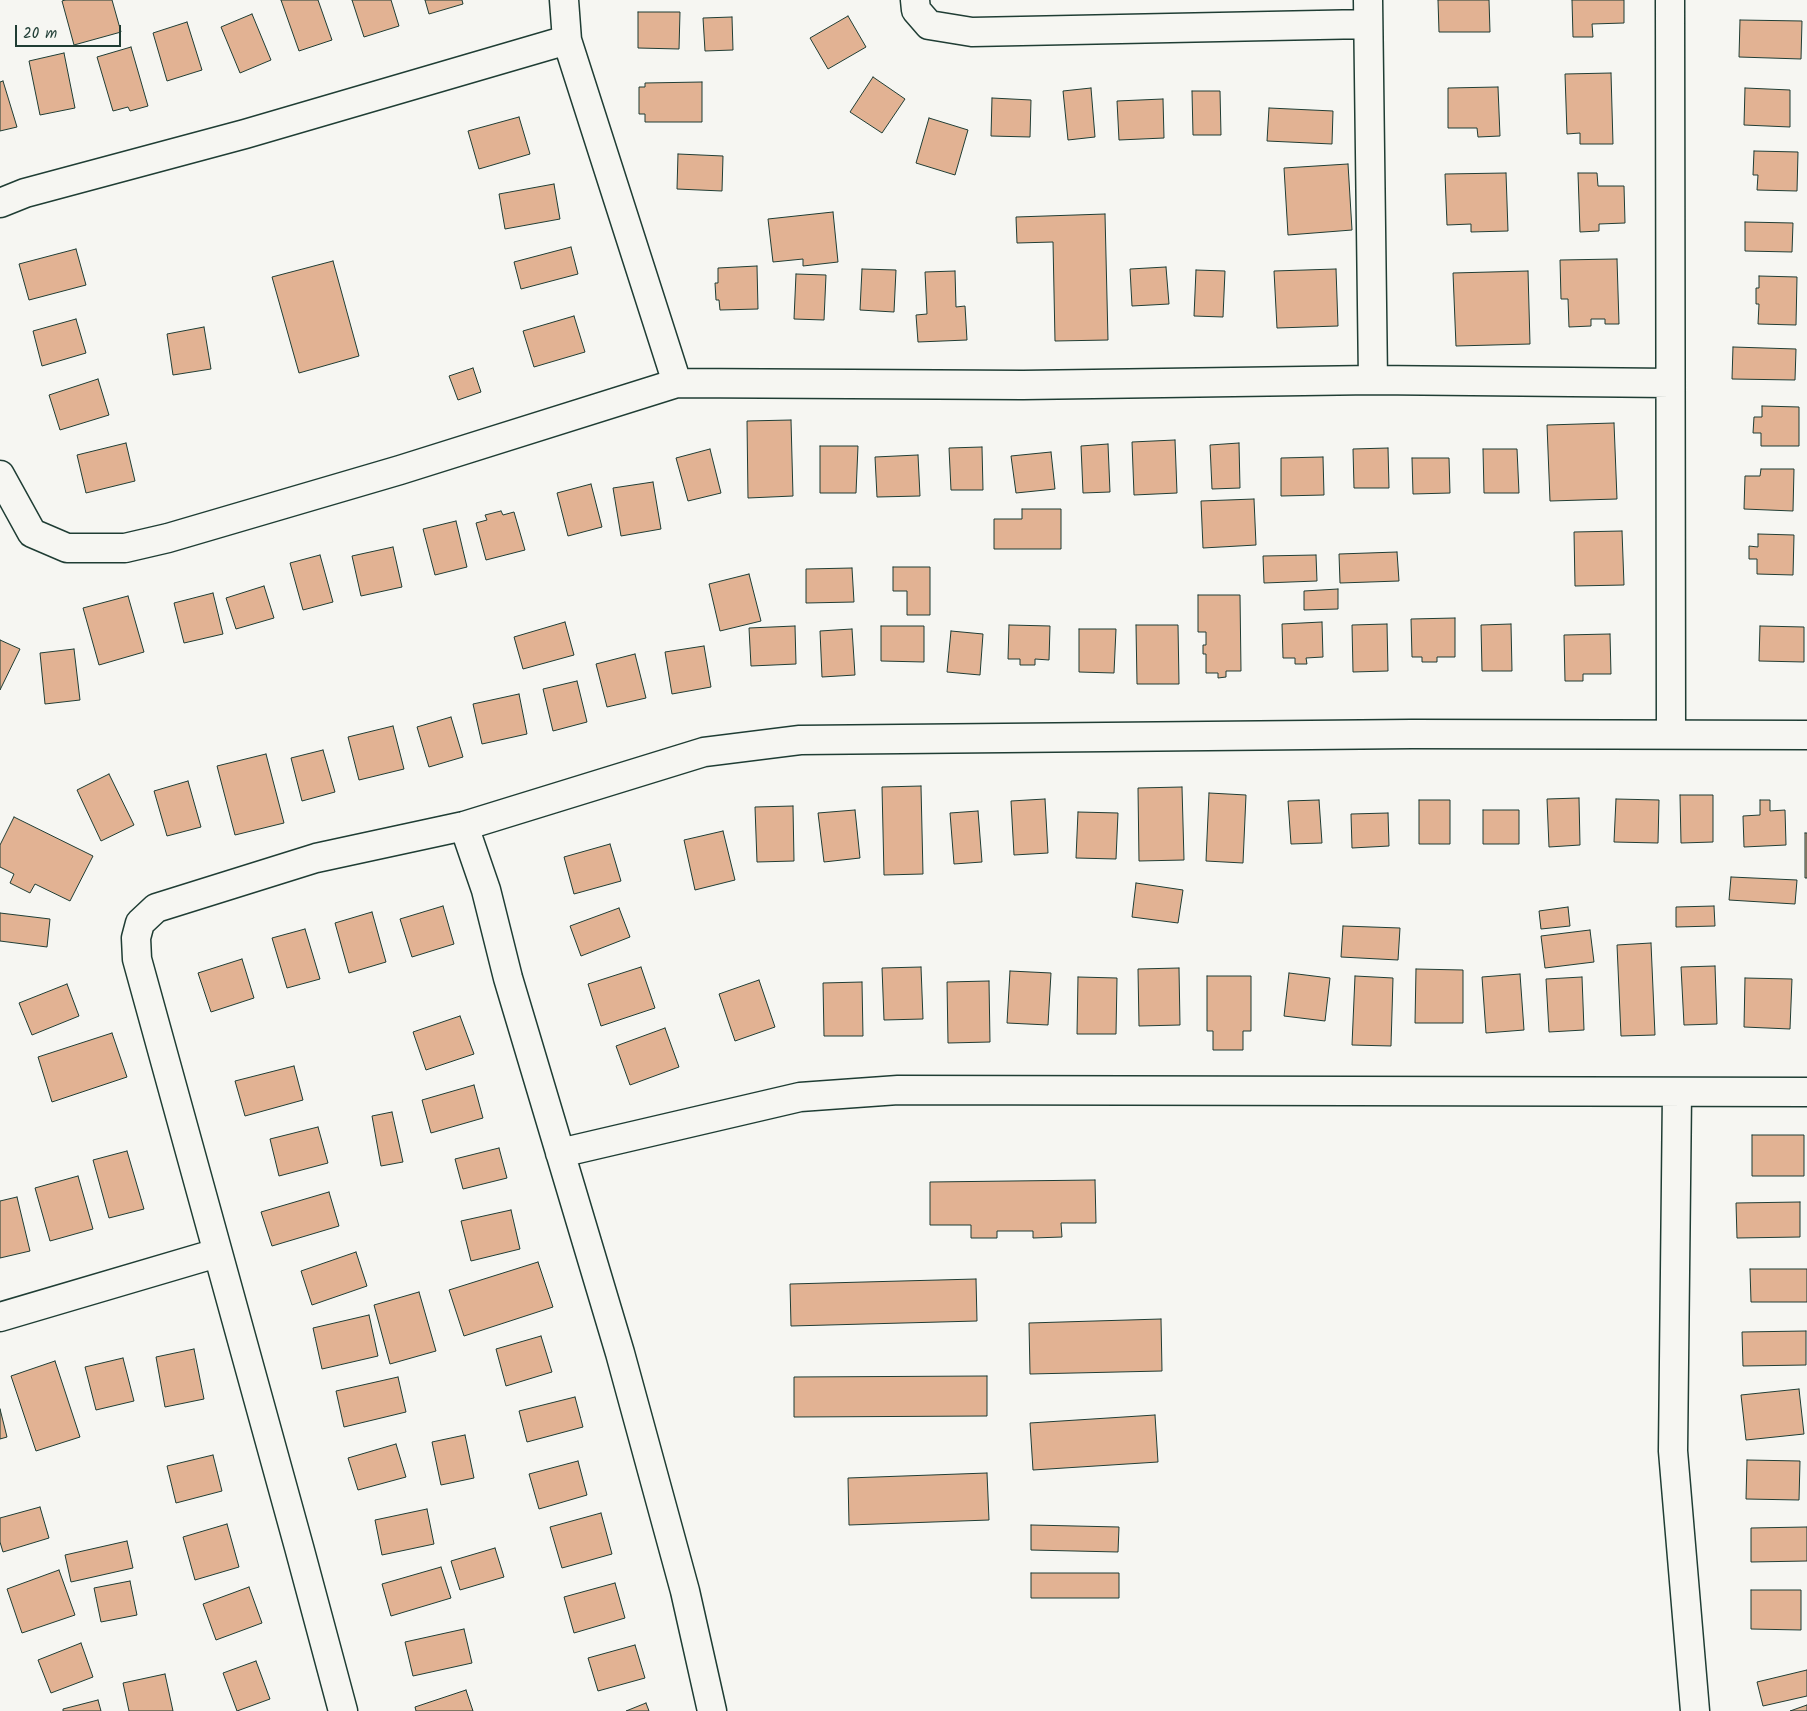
<!DOCTYPE html>
<html>
<head>
<meta charset="utf-8">
<style>
	body { margin:0 }
	#map { position:relative; width:1807px; height:1711px; overflow:hidden; background:#f6f6f2; font-family:Kalam,sans-serif }
	canvas { display:block }
	.scale { position:absolute; left:15px; top:25px; width:106px; height:22px; box-sizing:border-box; border:2px solid #1f3d34; border-top:0; padding-left:6px; font-size:15px; line-height:18px; white-space:nowrap; color:#1f3d34; -webkit-text-stroke:4px #f6f6f2; paint-order:stroke }
</style>
</head>
<body>
<div id="map">
<canvas width="1807" height="1711"></canvas>
<div class="scale">20 m</div>
</div>
<script>
const c = document.querySelector('canvas').getContext('2d');
c.lineJoin = 'round';
function paint(path, color) { c.fillStyle = color; c.fill(path, 'evenodd'); }
const shape = rows => new Path2D(rows.map(r => 'M' + r).join(''));
function stroke(path, color, width, dash) { c.strokeStyle = color; c.lineWidth = width; c.lineCap = dash ? 'butt' : 'round'; c.setLineDash(dash || []); c.stroke(path); }
const building = shape([
	[65,0,112,0,121,32,74,45,62,1,65,0],
	[281,0,318,0,332,40,299,51,281,0],
	[352,0,391,0,399,26,364,37,352,0],
	[425,0,462,0,463,4,429,14,425,0],
	[1438,0,1489,0,1490,32,1439,32,1438,0],
	[1572,0,1624,0,1624,23,1592,24,1593,37,1573,37,1572,0],
	[638,12,680,12,679,49,638,48,638,12],
	[252,14,271,60,240,73,221,27,252,14],
	[848,16,866,47,828,69,810,38,848,16],
	[732,17,733,50,705,51,703,18,732,17],
	[1740,20,1802,21,1801,59,1739,57,1740,20],
	[187,22,202,70,167,81,153,33,187,22],
	[131,47,148,106,130,111,128,107,113,111,97,57,131,47],
	[64,53,75,108,40,115,29,61,64,53],
	[1611,73,1613,144,1580,144,1580,133,1567,134,1565,74,1611,73],
	[873,77,905,99,882,133,850,112,873,77],
	[3,81,17,127,0,131,0,82,3,81],
	[702,82,702,122,645,122,645,114,639,114,639,87,645,87,645,83,702,82],
	[1498,87,1500,136,1478,137,1477,128,1448,128,1448,88,1498,87],
	[1091,88,1095,137,1068,140,1063,91,1091,88],
	[1745,88,1790,90,1790,127,1744,125,1745,88],
	[1192,91,1220,91,1221,135,1193,135,1192,91],
	[992,98,1031,100,1030,137,991,136,992,98],
	[1163,99,1164,138,1119,140,1117,101,1163,99],
	[1269,108,1333,111,1332,144,1267,141,1269,108],
	[519,117,530,154,479,169,468,131,519,117],
	[929,118,968,130,955,175,916,163,929,118],
	[1754,151,1798,152,1797,191,1757,190,1758,175,1753,175,1754,151],
	[678,154,723,156,722,191,677,189,678,154],
	[1348,164,1352,230,1288,235,1284,168,1348,164],
	[1506,173,1508,231,1471,232,1471,224,1447,225,1445,174,1506,173],
	[1578,173,1597,173,1598,186,1624,186,1625,223,1599,224,1599,231,1580,232,1578,173],
	[554,184,560,219,505,229,499,194,554,184],
	[833,212,838,262,803,266,803,259,773,262,768,219,833,212],
	[1105,214,1108,340,1055,341,1053,242,1017,243,1016,217,1105,214],
	[1745,222,1793,223,1792,252,1745,251,1745,222],
	[571,247,578,274,521,289,514,262,571,247],
	[76,249,86,285,29,300,19,264,76,249],
	[1617,259,1619,324,1605,324,1605,319,1591,319,1591,326,1569,327,1568,299,1561,299,1560,260,1617,259],
	[333,261,359,356,299,373,272,277,333,261],
	[757,266,758,309,720,310,719,300,716,300,715,283,718,283,718,268,757,266],
	[1166,267,1169,304,1132,306,1130,269,1166,267],
	[862,269,896,270,894,312,860,310,862,269],
	[1336,269,1338,326,1277,328,1274,271,1336,269],
	[1196,270,1225,271,1223,317,1194,316,1196,270],
	[955,271,956,307,965,306,967,340,918,342,916,315,927,314,925,272,955,271],
	[1528,271,1530,344,1456,346,1453,273,1528,271],
	[796,274,826,275,824,320,794,319,796,274],
	[1759,276,1797,277,1796,325,1758,324,1759,304,1756,304,1756,288,1759,288,1759,276],
	[574,316,585,352,534,367,523,331,574,316],
	[76,319,86,353,42,366,33,331,76,319],
	[204,327,211,369,173,375,167,334,204,327],
	[1733,347,1796,349,1795,380,1732,379,1733,347],
	[473,368,481,392,458,400,449,376,473,368],
	[98,379,109,415,60,430,49,395,98,379],
	[1762,406,1799,407,1799,446,1761,446,1761,433,1753,433,1754,417,1762,417,1762,406],
	[791,420,793,496,748,498,747,421,791,420],
	[1614,423,1617,499,1550,501,1547,425,1614,423],
	[1175,440,1177,493,1134,495,1132,442,1175,440],
	[126,443,135,481,86,493,77,455,126,443],
	[1239,443,1240,488,1212,489,1210,445,1239,443],
	[1108,444,1110,492,1083,493,1081,446,1108,444],
	[820,446,858,446,856,493,820,493,820,446],
	[982,447,983,490,951,490,949,448,982,447],
	[1388,448,1389,488,1354,488,1353,449,1388,448],
	[710,449,721,493,688,501,676,458,710,449],
	[1483,449,1517,449,1519,493,1484,493,1483,449],
	[1051,452,1055,489,1016,493,1011,456,1051,452],
	[918,455,920,496,877,497,875,457,918,455],
	[1323,457,1324,495,1281,496,1281,458,1323,457],
	[1412,458,1449,458,1450,493,1413,494,1412,458],
	[1761,469,1794,469,1793,511,1744,509,1745,476,1760,476,1761,469],
	[653,482,661,529,621,536,613,488,653,482],
	[591,484,602,527,568,536,557,493,591,484],
	[1254,499,1256,545,1203,548,1201,501,1254,499],
	[1022,509,1061,509,1061,549,994,549,994,519,1022,519,1022,509],
	[501,511,503,515,514,512,525,550,486,560,476,523,487,520,485,515,501,511],
	[456,521,467,567,435,575,423,529,456,521],
	[1622,531,1624,585,1575,586,1574,532,1622,531],
	[1758,534,1794,535,1793,575,1757,574,1757,559,1749,559,1749,546,1758,547,1758,534],
	[393,547,402,587,361,596,352,556,393,547],
	[1397,552,1399,581,1340,583,1339,554,1397,552],
	[320,555,333,602,303,610,290,563,320,555],
	[1316,555,1317,581,1264,583,1263,556,1316,555],
	[893,567,930,567,930,615,907,615,907,591,893,591,893,567],
	[852,568,854,602,806,603,806,569,852,568],
	[749,574,761,621,720,631,709,584,749,574],
	[264,586,274,618,236,629,226,598,264,586],
	[1338,589,1338,609,1304,610,1304,591,1338,589],
	[213,593,223,634,184,643,174,603,213,593],
	[1198,595,1240,595,1241,671,1226,671,1226,677,1218,678,1218,673,1206,673,1206,654,1203,654,1203,645,1206,645,1206,632,1198,632,1198,595],
	[128,596,144,652,99,665,83,608,128,596],
	[1455,618,1455,657,1437,657,1437,662,1422,662,1422,657,1412,657,1411,619,1455,618],
	[565,622,574,655,523,669,514,637,565,622],
	[1322,622,1323,657,1306,658,1307,664,1295,664,1295,658,1283,658,1282,624,1322,622],
	[1387,624,1388,671,1353,672,1352,625,1387,624],
	[1511,624,1512,671,1482,671,1481,625,1511,624],
	[1009,625,1050,626,1049,660,1035,659,1035,665,1020,665,1020,659,1008,659,1009,625],
	[1136,625,1178,625,1179,684,1137,684,1136,625],
	[795,626,796,664,751,666,749,628,795,626],
	[881,626,924,626,924,662,881,661,881,626],
	[1760,626,1804,627,1804,662,1759,661,1760,626],
	[852,629,855,675,822,677,820,631,852,629],
	[1079,629,1116,629,1114,673,1079,672,1079,629],
	[951,631,983,634,980,675,947,672,951,631],
	[1610,634,1611,674,1583,674,1583,681,1565,681,1564,635,1610,634],
	[0,640,20,649,0,690,0,640],
	[704,646,711,687,672,694,665,652,704,646],
	[74,649,80,700,45,704,40,653,74,649],
	[635,654,646,698,607,707,596,664,635,654],
	[577,681,587,722,553,731,543,689,577,681],
	[519,694,527,734,482,744,473,704,519,694],
	[451,717,463,757,429,767,417,727,451,717],
	[393,726,404,769,359,780,348,737,393,726],
	[323,750,335,792,302,801,291,758,323,750],
	[266,754,284,823,235,835,217,766,266,754],
	[109,774,134,825,101,841,77,790,109,774],
	[188,781,201,827,167,836,154,791,188,781],
	[921,786,923,874,884,875,882,787,921,786],
	[1182,787,1184,860,1139,861,1138,788,1182,787],
	[1209,793,1246,795,1243,863,1206,861,1209,793],
	[1680,795,1713,795,1713,842,1681,843,1680,795],
	[1579,798,1580,845,1549,847,1547,799,1579,798],
	[1045,799,1048,853,1014,855,1011,801,1045,799],
	[1616,799,1659,800,1658,843,1614,842,1616,799],
	[1319,800,1322,843,1291,844,1288,801,1319,800],
	[1419,800,1450,800,1450,844,1419,844,1419,800],
	[1760,800,1770,800,1770,811,1785,810,1786,845,1744,847,1743,816,1760,815,1760,800],
	[793,806,794,861,757,862,755,807,793,806],
	[855,810,860,858,824,862,818,813,855,810],
	[1483,810,1519,810,1519,844,1483,844,1483,810],
	[978,811,982,862,954,864,950,813,978,811],
	[1078,812,1118,813,1116,859,1076,858,1078,812],
	[1388,813,1389,846,1352,848,1351,814,1388,813],
	[14,817,93,856,70,901,35,884,30,893,10,883,14,874,0,867,0,845,14,817],
	[723,831,735,880,695,890,684,840,723,831],
	[1805,833,1807,833,1807,878,1805,878,1805,833],
	[610,844,621,881,574,894,564,857,610,844],
	[1731,877,1797,880,1795,904,1729,900,1731,877],
	[1136,883,1183,890,1178,923,1132,917,1136,883],
	[443,906,454,944,412,957,400,919,443,906],
	[1714,906,1715,926,1676,927,1676,907,1714,906],
	[1568,907,1570,926,1541,929,1539,911,1568,907],
	[619,908,630,937,581,956,570,926,619,908],
	[372,912,386,962,349,973,335,923,372,912],
	[0,913,50,919,47,947,0,941,0,913],
	[1343,926,1400,928,1398,960,1341,957,1343,926],
	[305,929,320,979,287,988,272,938,305,929],
	[1590,930,1594,962,1545,968,1541,936,1590,930],
	[1651,943,1655,1035,1621,1036,1617,945,1651,943],
	[242,959,254,998,211,1012,198,973,242,959],
	[1715,966,1717,1024,1684,1025,1681,967,1715,966],
	[641,967,655,1008,601,1026,588,984,641,967],
	[921,967,923,1019,884,1020,882,968,921,967],
	[1179,968,1180,1025,1139,1026,1138,969,1179,968],
	[1416,969,1463,970,1463,1023,1415,1023,1416,969],
	[1010,971,1051,973,1048,1025,1007,1023,1010,971],
	[1289,973,1330,978,1325,1021,1284,1016,1289,973],
	[1520,974,1524,1030,1486,1033,1482,977,1520,974],
	[1207,976,1251,976,1251,1031,1243,1031,1243,1050,1213,1050,1213,1031,1207,1031,1207,976],
	[1355,976,1393,978,1391,1046,1352,1045,1355,976],
	[1078,977,1117,978,1116,1034,1077,1034,1078,977],
	[1582,977,1584,1030,1549,1032,1546,979,1582,977],
	[1745,978,1792,979,1790,1029,1744,1027,1745,978],
	[759,980,775,1027,735,1041,719,994,759,980],
	[989,981,990,1042,948,1043,947,982,989,981],
	[862,982,863,1036,824,1036,823,983,862,982],
	[67,984,79,1016,32,1035,19,1003,67,984],
	[460,1016,474,1054,426,1070,413,1032,460,1016],
	[665,1028,679,1067,630,1085,616,1046,665,1028],
	[112,1033,127,1077,52,1102,38,1057,112,1033],
	[294,1066,303,1100,245,1116,235,1081,294,1066],
	[474,1085,483,1118,431,1133,422,1100,474,1085],
	[392,1112,403,1162,381,1166,372,1116,392,1112],
	[318,1127,328,1163,279,1176,270,1139,318,1127],
	[1752,1135,1804,1135,1804,1176,1752,1176,1752,1135],
	[499,1148,507,1178,463,1189,455,1159,499,1148],
	[127,1151,144,1209,109,1218,93,1160,127,1151],
	[78,1176,93,1229,50,1241,35,1188,78,1176],
	[1095,1180,1096,1223,1061,1223,1062,1237,1033,1238,1033,1231,997,1231,997,1238,971,1238,971,1225,930,1225,930,1182,1095,1180],
	[329,1192,339,1226,272,1246,261,1212,329,1192],
	[17,1197,30,1251,0,1258,0,1201,17,1197],
	[1800,1202,1800,1237,1737,1238,1736,1203,1800,1202],
	[511,1210,520,1249,471,1261,461,1221,511,1210],
	[356,1252,367,1286,312,1305,301,1271,356,1252],
	[538,1262,553,1307,464,1336,449,1290,538,1262],
	[1750,1269,1807,1269,1807,1302,1751,1302,1750,1269],
	[976,1279,977,1321,791,1326,790,1284,976,1279],
	[419,1292,436,1351,390,1364,374,1305,419,1292],
	[369,1315,378,1356,322,1369,313,1328,369,1315],
	[1161,1319,1162,1371,1030,1374,1029,1323,1161,1319],
	[1806,1331,1806,1365,1743,1366,1742,1332,1806,1331],
	[541,1336,552,1372,506,1386,496,1349,541,1336],
	[194,1349,204,1399,165,1407,156,1357,194,1349],
	[123,1358,134,1401,96,1410,85,1367,123,1358],
	[55,1361,80,1437,36,1451,11,1376,55,1361],
	[987,1376,987,1416,794,1417,794,1377,987,1376],
	[398,1377,406,1412,344,1427,336,1391,398,1377],
	[1799,1389,1804,1434,1746,1440,1741,1395,1799,1389],
	[575,1397,583,1427,527,1442,519,1411,575,1397],
	[0,1409,7,1437,0,1439,0,1409],
	[1155,1415,1158,1462,1033,1470,1030,1423,1155,1415],
	[465,1435,474,1478,441,1485,432,1442,465,1435],
	[396,1444,406,1477,358,1490,348,1458,396,1444],
	[213,1455,222,1491,176,1503,167,1466,213,1455],
	[1747,1460,1800,1461,1799,1500,1746,1499,1747,1460],
	[578,1461,587,1495,539,1509,529,1474,578,1461],
	[987,1473,989,1520,849,1525,848,1478,987,1473],
	[40,1507,49,1538,3,1552,0,1542,0,1518,40,1507],
	[427,1509,434,1544,382,1555,375,1520,427,1509],
	[601,1513,612,1554,562,1568,550,1527,601,1513],
	[227,1524,239,1567,195,1580,183,1537,227,1524],
	[1031,1525,1119,1527,1118,1552,1031,1550,1031,1525],
	[1807,1527,1807,1561,1751,1562,1751,1528,1807,1527],
	[127,1541,133,1568,71,1582,65,1555,127,1541],
	[495,1548,504,1577,460,1590,451,1561,495,1548],
	[441,1567,451,1598,391,1616,382,1584,441,1567],
	[59,1570,75,1615,22,1633,7,1589,59,1570],
	[1031,1573,1119,1573,1119,1598,1031,1598,1031,1573],
	[130,1581,137,1615,101,1622,94,1588,130,1581],
	[615,1583,625,1618,574,1633,564,1597,615,1583],
	[249,1587,262,1623,216,1640,203,1604,249,1587],
	[1751,1590,1801,1590,1801,1630,1751,1629,1751,1590],
	[464,1629,472,1663,413,1676,405,1642,464,1629],
	[81,1643,93,1677,51,1693,38,1660,81,1643],
	[635,1645,645,1678,598,1691,588,1658,635,1645],
	[256,1661,270,1699,237,1711,223,1673,256,1661],
	[1807,1670,1807,1696,1763,1706,1757,1682,1807,1670],
	[165,1674,173,1711,129,1711,123,1683,165,1674],
	[466,1690,473,1711,416,1711,415,1707,466,1690],
	[98,1700,101,1711,63,1711,63,1709,98,1700],
	[646,1703,649,1711,626,1711,646,1703],
	[1807,1705,1807,1711,1790,1711,1807,1705]
]);
const street = shape([
	[564,0,567,40,677,383],
	[915,0,916,10,929,25,972,32,1368,24],
	[1368,0,1373,380],
	[1670,0,1671,734],
	[0,203,25,193,245,134,567,40],
	[0,475,32,533,67,548,125,548,168,538,400,470,677,383,1023,385,1373,380,1670,383],
	[464,826,486,890,508,978,620,1353,685,1591,712,1711],
	[1677,1093,1673,1451,1695,1711],
	[560,1153,800,1097,898,1090,1807,1092],
	[0,1317,217,1253],
	[343,1711,299,1547,137,959,136,938,140,923,156,908,316,858,464,826,704,752,800,740,1412,734,1807,735]
]);
paint(building, '#e2b293');
stroke(building, '#1f3d34', 1);
stroke(street, '#1f3d34', 31);
stroke(street, '#f6f6f2', 28);
</script>
</body>
</html>
